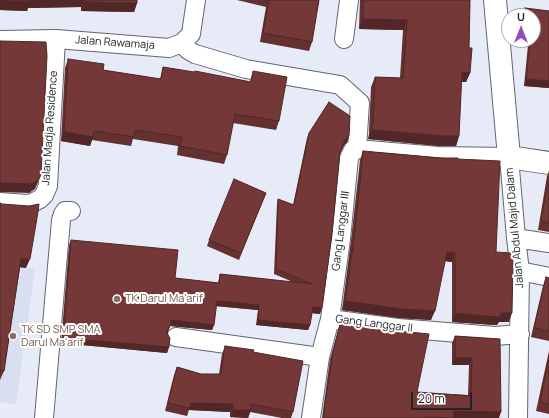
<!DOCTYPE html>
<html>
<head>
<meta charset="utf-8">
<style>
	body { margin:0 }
	#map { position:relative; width:549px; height:418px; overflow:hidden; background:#e6ebf7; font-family:Manrope,sans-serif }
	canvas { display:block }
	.north { position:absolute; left:501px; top:8px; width:40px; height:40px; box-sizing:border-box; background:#fff; border:1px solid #a7a7a9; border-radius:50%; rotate:0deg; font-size:11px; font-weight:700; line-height:16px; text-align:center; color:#222428 }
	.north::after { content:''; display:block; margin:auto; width:14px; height:18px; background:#984abb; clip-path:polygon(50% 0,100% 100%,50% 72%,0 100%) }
	.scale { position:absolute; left:411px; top:392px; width:61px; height:18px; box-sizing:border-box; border:2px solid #222428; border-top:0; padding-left:5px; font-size:12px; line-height:14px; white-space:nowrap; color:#222428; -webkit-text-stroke:3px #fff; paint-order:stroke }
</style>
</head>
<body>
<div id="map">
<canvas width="549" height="418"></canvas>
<div class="north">U</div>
<div class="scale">20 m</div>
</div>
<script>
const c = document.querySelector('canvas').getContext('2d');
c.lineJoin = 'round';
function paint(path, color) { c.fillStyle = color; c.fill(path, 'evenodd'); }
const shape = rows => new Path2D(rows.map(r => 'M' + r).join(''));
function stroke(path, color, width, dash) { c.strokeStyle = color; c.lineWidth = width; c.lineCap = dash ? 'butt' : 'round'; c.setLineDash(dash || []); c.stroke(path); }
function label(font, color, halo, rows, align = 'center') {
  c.font = font + ' Manrope,sans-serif'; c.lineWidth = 4; c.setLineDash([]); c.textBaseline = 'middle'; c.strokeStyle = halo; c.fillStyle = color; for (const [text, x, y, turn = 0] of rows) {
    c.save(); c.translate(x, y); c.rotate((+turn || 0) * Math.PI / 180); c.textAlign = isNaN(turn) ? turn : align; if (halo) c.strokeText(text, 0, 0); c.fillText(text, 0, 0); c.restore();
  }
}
const built = shape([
	[0,264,35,269,16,404,0,402]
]);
const minor = shape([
	[344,39,349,0],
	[0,40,56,39,169,48,182,43,191,34,196,0],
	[182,43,188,50,195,54,246,69,340,85,360,103,357,149],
	[0,202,27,204,32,203,40,199,44,195,48,186,56,39],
	[516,238,549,243],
	[520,271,549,277],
	[330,319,341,239,349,158,353,150,357,149,438,156,509,157,516,238,520,271,518,418],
	[176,337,320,357],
	[44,418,61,220,63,214,65,211,71,211],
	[311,418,320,357,330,319,398,328,495,336,520,334]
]);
const tertiary = shape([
	[495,0,509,157,549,163]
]);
const wall = shape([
	[0,0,137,0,137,3,134,12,81,11,81,7,28,8,27,11,0,10],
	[237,0,319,0,312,42,309,51,260,42,266,7],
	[360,0,470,0,469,48,470,73,466,82,461,82,459,136,456,146,439,146,368,139,369,134,369,131,371,87,375,77,400,78,403,30,359,29],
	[525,8,549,11,549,88,524,86,528,45,519,43,519,40,533,40,533,16,522,16],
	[68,59,103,70,160,79,163,67,250,82,253,71,279,121,276,130,233,123,227,155,224,164,177,155,178,146,133,139,131,146,92,140,90,146,61,141,65,68],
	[309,133,349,136,347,142,344,145,340,153,320,314,312,313,310,325,308,330,256,325,258,310,216,306,214,325,212,330,170,326,168,332,169,347,167,353,61,343,69,245,71,240,175,278,218,283,220,274,293,282,274,274,277,204,278,199,293,205,307,138],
	[363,151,458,159,496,252,509,322,499,322,497,325,495,325,452,322,452,262,445,261,431,320,399,318,342,310,351,240,360,160],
	[549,171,549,232,538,230,547,176],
	[266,193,239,260,207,246,209,240],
	[0,203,26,268,20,267,4,371,0,380],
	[546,277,549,278,549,341,531,337,543,286],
	[340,324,417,392,468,395,469,365,452,365,452,343,455,336,500,339,499,418,322,418,330,359],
	[225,346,253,352,293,412,291,418,282,418,250,412,248,418,230,417,230,412,189,410,187,416,165,411,174,375,177,367,201,374,219,374,222,354],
	[549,351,549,414,536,411]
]);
const shadedWall = shape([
	[30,0,84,0,81,7,28,8,27,11,0,10,0,1],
	[84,2,137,3,134,12,81,11],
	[363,19,407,20,403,30,359,29],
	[520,40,529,40,528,45,519,43],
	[462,72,470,73,466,82,458,82],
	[526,79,549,81,549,88,524,86],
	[372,130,459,136,456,146,439,146,368,139],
	[64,132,93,137,90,146,61,141],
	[349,136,347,142,344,145,339,157,345,140],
	[41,175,35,189,29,193,0,192,0,183],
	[447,252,455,253,452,262,444,261],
	[21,258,30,259,26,268,18,267],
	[217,301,259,305,258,310,215,306],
	[345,301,435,311,431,320,399,318,342,310],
	[313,307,322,308,320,314,311,313],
	[455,313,512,313,509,322,499,322,497,325,495,325,452,322],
	[171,320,214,325,212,330,170,326,166,336],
	[258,320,310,325,308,330,256,325],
	[63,338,169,347,167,353,61,343],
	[455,358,472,358,469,365,452,365],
	[191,403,233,404,230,412,189,410],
	[233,410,251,410,248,418,230,417],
	[454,411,501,412,499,418,451,418]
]);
const building = shape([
	[0,0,30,0,30,2,0,1,0,0],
	[84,0,137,0,137,3,84,2,84,0],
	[269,0,319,0,312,42,263,33,269,0],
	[363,0,470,0,469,48,472,48,470,73,462,72,459,136,442,136,372,130,372,124,373,124,375,77,403,78,407,20,363,19,363,0],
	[525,8,549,11,549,81,526,79,530,40,533,40,533,16,524,16,525,8],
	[0,41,46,42,47,56,41,175,38,180,32,184,4,183,0,183,0,41],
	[68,59,104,64,103,70,161,79,163,67,194,72,195,71,251,82,253,71,287,77,279,121,235,114,227,155,180,146,182,137,135,130,134,137,94,131,93,137,64,132,68,59],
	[329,102,350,116,349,136,345,140,340,152,332,233,322,308,313,307,310,325,258,320,259,305,217,301,214,325,171,320,171,324,167,331,168,335,170,338,169,347,63,338,71,240,178,250,175,278,219,283,220,274,312,284,276,269,278,199,294,205,309,133,329,102],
	[363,151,440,158,458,158,458,159,500,161,496,252,512,253,513,263,512,313,501,313,501,316,498,317,455,313,455,253,447,252,435,311,402,309,345,301,355,232,363,151],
	[549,175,549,223,541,221,549,175],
	[234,179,266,193,241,253,209,240,234,179],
	[0,203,2,204,29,206,39,204,38,212,30,259,21,258,4,371,0,371,0,203],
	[546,277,549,278,549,331,534,328,546,277],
	[340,324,399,331,429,334,417,392,471,396,472,358,455,358,455,336,500,339,501,412,454,411,454,418,425,417,425,418,324,418,324,410,333,352,340,324],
	[225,346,254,350,253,352,303,361,293,412,251,404,251,410,233,410,233,404,191,403,189,408,168,403,177,367,201,374,221,374,225,346],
	[549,358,549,404,540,402,549,358]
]);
const markers = [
	[117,299,4,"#8d6e63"],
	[13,336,4,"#8d6e63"]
];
const streetNames = [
	["Jalan Rawamaja",115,43,4],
	["Jalan Madja Residence",50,128,-86],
	["Jalan Abdul Majid Dalam",515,228,-95],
	["Gang Langgar III",341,231,-83],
	["Gang Langgar II",374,324,7]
];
const educationNames = [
	["TK Darul Ma'arif",125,299],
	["TK SD SMP SMA",21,330],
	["Darul Ma'arif",21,343]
];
paint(built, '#d7dff1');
stroke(minor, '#61666f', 20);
stroke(tertiary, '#61666f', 24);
stroke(minor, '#fff', 18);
stroke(tertiary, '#fff', 22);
paint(wall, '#643030');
paint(shadedWall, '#512727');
paint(building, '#743838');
stroke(building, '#512727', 1);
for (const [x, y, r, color] of markers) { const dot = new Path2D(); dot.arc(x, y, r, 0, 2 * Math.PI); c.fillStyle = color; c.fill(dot); stroke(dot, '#fff', 1.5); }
label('11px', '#222428', '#fff', streetNames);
label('11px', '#785e54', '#fff', educationNames, 'left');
</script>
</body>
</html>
